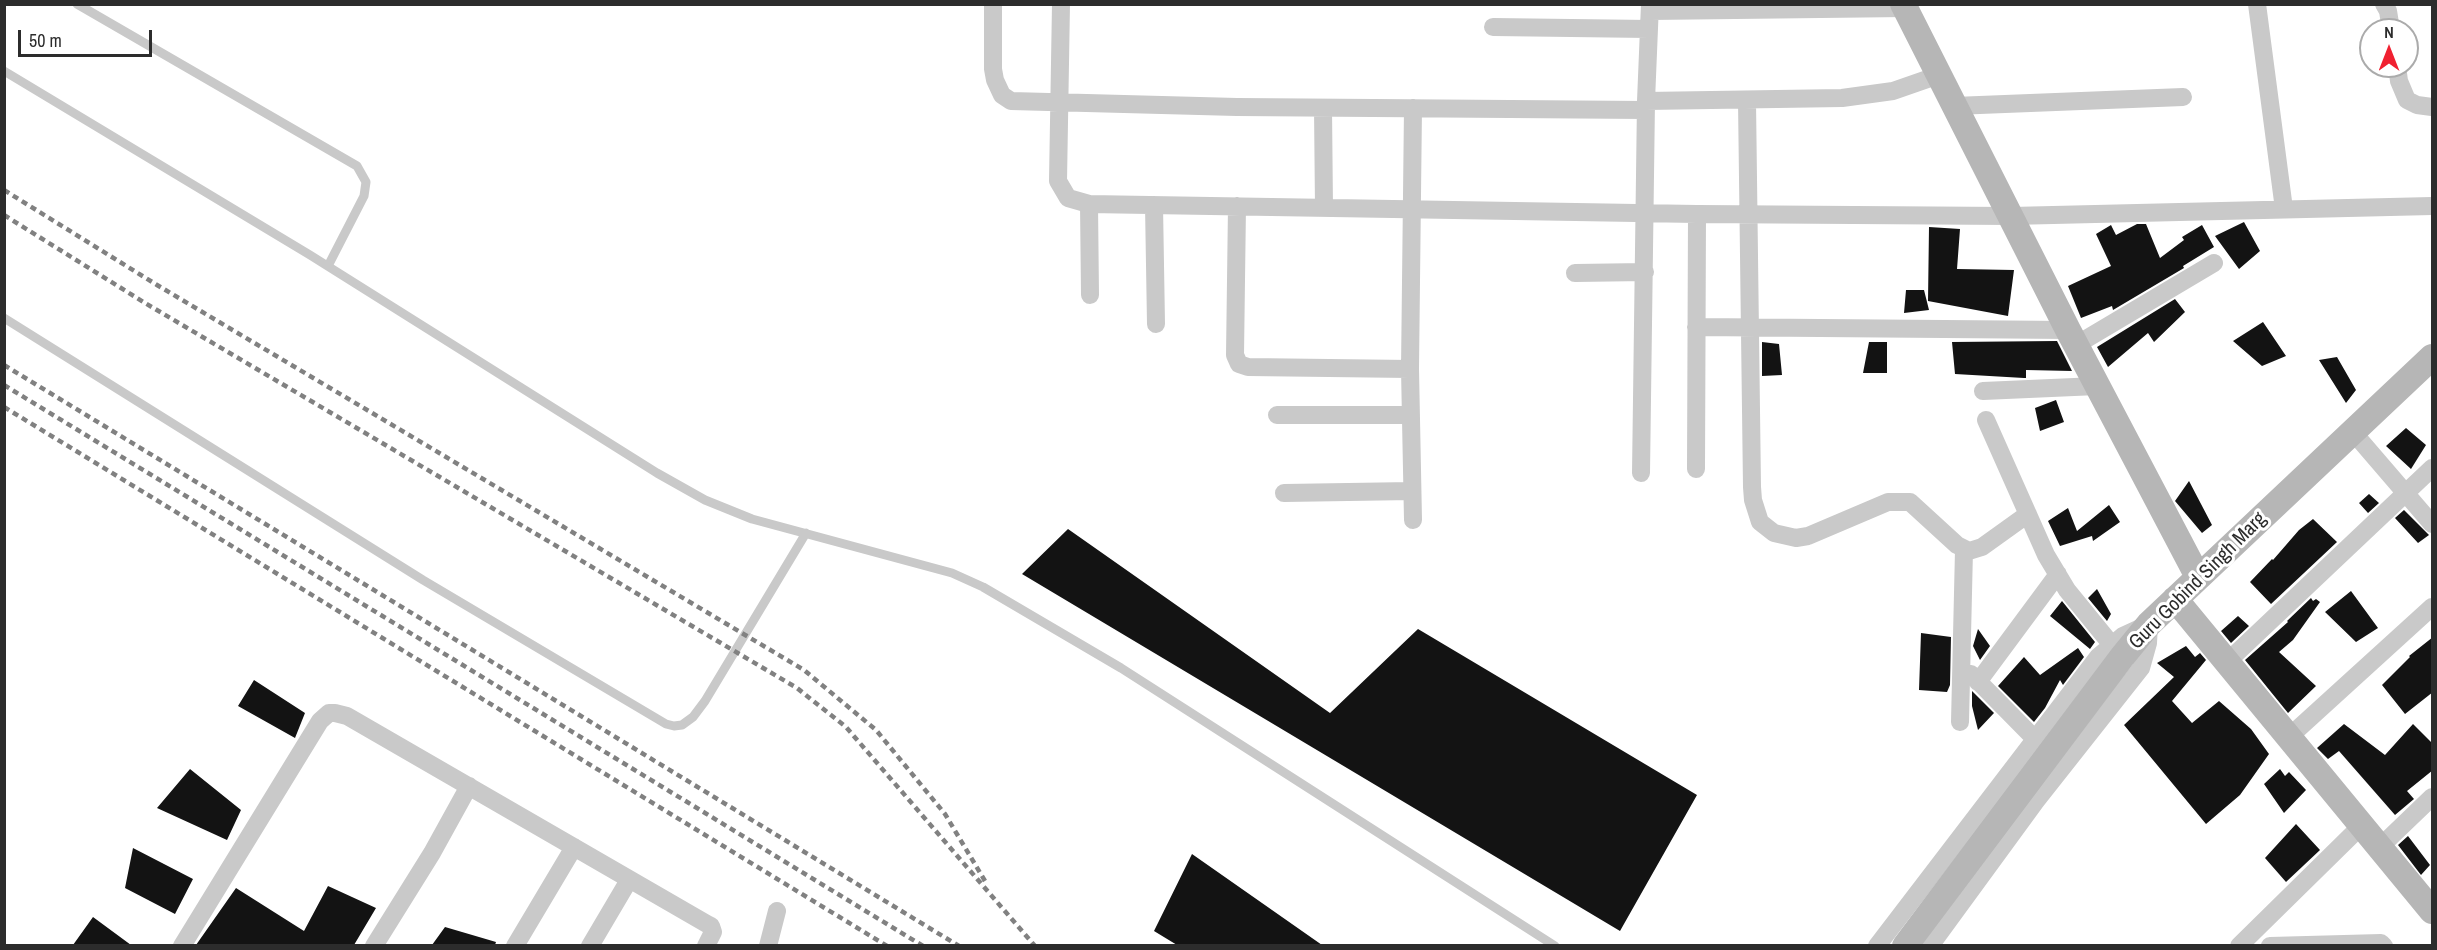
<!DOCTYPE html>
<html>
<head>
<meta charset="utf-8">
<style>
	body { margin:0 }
	#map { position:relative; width:2437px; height:950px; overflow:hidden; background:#fff; font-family:"Archivo Narrow",sans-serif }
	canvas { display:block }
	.frame { position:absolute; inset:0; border:6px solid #2c2c2c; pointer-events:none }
	.north { position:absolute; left:2359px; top:18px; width:60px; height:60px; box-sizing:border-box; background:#fff; border:2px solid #ababab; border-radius:50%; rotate:0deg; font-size:16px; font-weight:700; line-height:24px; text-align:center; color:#2c2c2c }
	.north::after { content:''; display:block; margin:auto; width:21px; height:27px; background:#f02131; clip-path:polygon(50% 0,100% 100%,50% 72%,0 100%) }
	.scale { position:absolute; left:18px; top:30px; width:134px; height:27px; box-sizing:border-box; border:3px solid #2c2c2c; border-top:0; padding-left:8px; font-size:18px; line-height:21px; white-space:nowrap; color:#2c2c2c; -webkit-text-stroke:4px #fff; paint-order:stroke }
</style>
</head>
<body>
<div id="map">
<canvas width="2437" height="950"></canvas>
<div class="frame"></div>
<div class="north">N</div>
<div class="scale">50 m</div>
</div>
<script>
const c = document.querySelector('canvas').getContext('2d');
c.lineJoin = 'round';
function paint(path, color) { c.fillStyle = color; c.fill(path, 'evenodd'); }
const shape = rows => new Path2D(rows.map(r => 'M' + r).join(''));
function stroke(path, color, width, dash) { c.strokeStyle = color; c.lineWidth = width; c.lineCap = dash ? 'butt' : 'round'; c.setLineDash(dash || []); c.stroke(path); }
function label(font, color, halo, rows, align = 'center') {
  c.font = font + ' "Archivo Narrow",sans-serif'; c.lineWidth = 6; c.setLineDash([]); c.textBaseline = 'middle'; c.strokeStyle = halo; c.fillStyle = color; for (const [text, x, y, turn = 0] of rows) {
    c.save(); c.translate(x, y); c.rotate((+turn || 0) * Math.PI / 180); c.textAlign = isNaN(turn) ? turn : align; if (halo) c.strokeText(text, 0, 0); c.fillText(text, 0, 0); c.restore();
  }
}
const building = shape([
	[2244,222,2260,251,2239,269,2215,236],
	[2137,224,2146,224,2160,258,2184,240,2182,237,2202,225,2214,247,2183,266,2184,268,2113,310,2112,306,2081,318,2068,286,2111,266,2096,234,2111,225,2116,235],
	[1929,227,1960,229,1957,269,2014,270,2008,316,1928,301],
	[1906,290,1924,290,1929,310,1904,313],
	[2175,299,2185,312,2154,342,2148,333,2108,367,2097,347],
	[2263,322,2286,356,2262,366,2233,341],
	[2057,341,2072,371,2026,370,2026,378,2024,378,1955,374,1952,342],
	[1762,342,1779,344,1782,375,1762,376],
	[1869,342,1887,342,1887,373,1863,373],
	[2337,357,2356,390,2346,403,2319,360],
	[2056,400,2064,422,2040,431,2035,408],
	[2406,428,2426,445,2411,469,2386,446],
	[2189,481,2212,525,2202,533,2175,501],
	[2369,494,2379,503,2368,513,2359,503],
	[2109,505,2120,522,2093,541,2092,536,2060,546,2048,521,2068,508,2077,531],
	[2404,510,2429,535,2418,543,2395,518],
	[2313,519,2337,542,2271,604,2250,582,2272,559,2273,560,2299,530],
	[1068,529,1330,713,1418,629,1697,795,1620,931,1022,574],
	[2097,589,2111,614,2107,621,2088,598],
	[2351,591,2378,628,2356,642,2325,612],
	[2311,598,2313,601,2316,599,2320,602,2293,640,2279,652,2316,686,2288,713,2245,660,2288,622,2287,621],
	[2062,601,2095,642,2090,649,2050,616],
	[2238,616,2249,626,2231,643,2221,631],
	[1978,629,1990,646,1980,660,1973,646],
	[1921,633,1951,637,1950,685,1947,692,1919,690],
	[2433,637,2433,692,2405,714,2382,685,2410,657,2409,656],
	[2186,646,2195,657,2200,653,2206,660,2172,701,2192,723,2219,701,2251,729,2269,754,2240,795,2206,824,2124,725,2174,677,2157,663],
	[2078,648,2084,657,2063,685,2060,680,2045,708,2034,722,1998,686,2024,657,2040,675],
	[254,680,305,713,295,738,238,706],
	[1972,691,1994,713,1978,730,1972,706],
	[2344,724,2385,755,2413,724,2433,744,2433,770,2407,791,2414,799,2395,815,2339,751,2328,759,2317,748],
	[190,769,241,810,227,840,157,808],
	[2280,769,2285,776,2289,772,2306,790,2284,813,2264,784],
	[2296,824,2320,850,2286,882,2265,858],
	[2408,836,2430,865,2421,875,2398,845],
	[133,848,193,879,175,914,125,888],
	[1192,854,1322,945,1177,945,1154,931],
	[328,886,376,908,354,945,196,945,236,888,304,931],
	[93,917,131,945,73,945],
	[445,927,496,942,495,945,432,945]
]);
const lane = shape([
	[77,4,357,166,366,182,364,196,328,266],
	[4,71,310,255,657,473,705,500,752,519,952,573,983,587,1121,668,1555,946],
	[4,318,423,580,666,724,674,726,682,725,693,717,705,701,806,533]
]);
const street = shape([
	[993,4,993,69,995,80,1002,95,1011,101,1237,107,1646,110],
	[1061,4,1058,181,1068,198,1089,204,1697,214,2011,216,2432,206],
	[2257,4,2284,209],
	[2384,4,2388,11,2391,30],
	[1650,11,1905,8],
	[1493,27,1649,29],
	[2397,66,2399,81,2407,100,2417,105,2432,107],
	[1646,101,1842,98,1893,91,1939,75],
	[1747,101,1752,487,1753,500,1760,522,1774,533,1796,538,1808,536,1888,502,1910,502,1957,545,1969,551,1982,547,2028,514],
	[1954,106,2183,97],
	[1323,108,1324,208],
	[1413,108,1410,369,1413,520],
	[1089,204,1090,295],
	[1154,205,1156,324],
	[1237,206,1235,355,1239,364,1248,367,1410,369],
	[1575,273,1645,272],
	[1696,327,2068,330],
	[2076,345,2214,263],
	[1983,391,2097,386],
	[1277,415,1411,415],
	[1986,420,2046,555,2067,590,2111,644],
	[2353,432,2432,524],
	[1696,469,1697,214],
	[1641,473,1646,101,1650,4],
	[1284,493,1412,491],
	[2227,662,2432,468],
	[1971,674,2035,739],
	[1978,682,2058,574],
	[1960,722,1964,550],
	[2289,737,2432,607],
	[2380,847,2432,797],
	[182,946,320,721,329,713,335,713,347,716,707,924,711,926,713,932,706,946],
	[374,946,432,853,469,786],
	[515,946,574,847],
	[590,946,629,880],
	[768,946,777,911],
	[1877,946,2098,657,2123,636,2149,624,2148,643,2141,668,2036,801,1930,946],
	[2239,946,2362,825],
	[2270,946,2381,943,2384,946]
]);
const secondary = shape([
	[1903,4,2068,330,2198,577],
	[2175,599,2432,911],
	[1905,946,2122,657,2149,624,2432,357]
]);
const rail = shape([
	[4,190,157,285,804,670,876,730,945,814,985,881],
	[4,215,145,303,797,688,846,727,1035,946],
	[4,365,959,946],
	[4,385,923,946],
	[4,407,887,946]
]);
const streetNames = [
	["Guru Gobind Singh Marg",2198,581,-45]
];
paint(building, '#131313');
stroke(lane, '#c9c9c9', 9);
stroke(street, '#c9c9c9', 18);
stroke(secondary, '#b6b6b6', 26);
stroke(rail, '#818181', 4.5, [6, 4.5]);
label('20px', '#2c2c2c', '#fff', streetNames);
</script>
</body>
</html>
